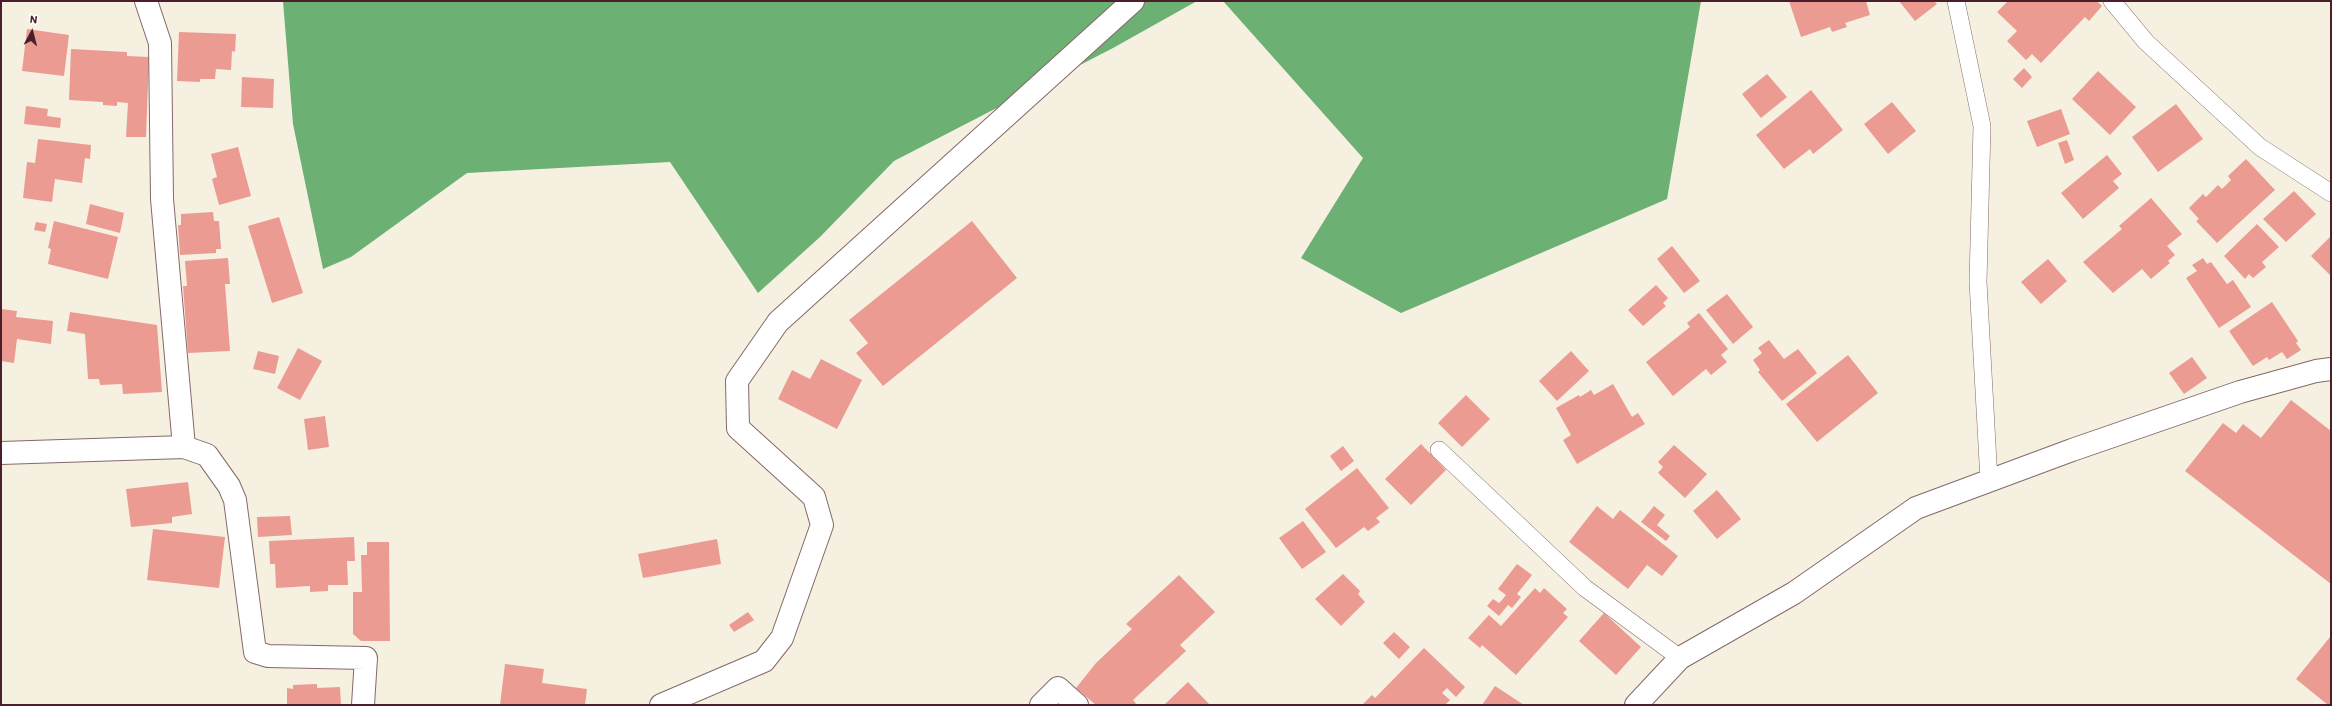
<!DOCTYPE html>
<html>
<head>
<meta charset="utf-8">
<style>
	body { margin:0 }
	#map { position:relative; width:2332px; height:706px; overflow:hidden; background:#f6f0e0; font-family:Itim,sans-serif }
	canvas { display:block }
	.frame { position:absolute; inset:0; border:2px solid #4a1f2b; pointer-events:none }
	.north { position:absolute; left:12px; top:12px; width:40px; height:40px; -webkit-text-stroke:3px #fff; paint-order:stroke; rotate:7deg; font-size:11px; font-weight:700; line-height:16px; text-align:center; color:#4a1f2b }
	.north::after { content:''; display:block; margin:auto; width:14px; height:18px; background:#4a1f2b; clip-path:polygon(50% 0,100% 100%,50% 72%,0 100%) }
</style>
</head>
<body>
<div id="map">
<canvas width="2332" height="706"></canvas>
<div class="frame"></div>
<div class="north">N</div>
</div>
<script>
const c = document.querySelector('canvas').getContext('2d');
c.lineJoin = 'round';
function paint(path, color) { c.fillStyle = color; c.fill(path, 'evenodd'); }
const shape = rows => new Path2D(rows.map(r => 'M' + r).join(''));
function stroke(path, color, width, dash) { c.strokeStyle = color; c.lineWidth = width; c.lineCap = dash ? 'butt' : 'round'; c.setLineDash(dash || []); c.stroke(path); }
const forest = shape([
	[283,1,1197,1,1113,48,894,161,820,237,758,293,670,162,467,173,351,257,323,269,293,124],
	[1223,1,1701,1,1667,199,1401,313,1301,258,1363,158]
]);
const building = shape([
	[1789,1,1866,1,1870,15,1845,23,1847,27,1832,32,1830,27,1801,37],
	[1899,1,1934,1,1937,4,1915,21],
	[2008,1,2097,1,2102,6,2089,21,2085,17,2041,63,2032,54,2026,60,2007,41,2017,31,1997,12],
	[27,29,69,35,64,76,22,71],
	[179,32,236,34,235,52,232,51,231,70,216,69,215,79,200,79,200,82,177,81],
	[71,49,127,52,127,56,149,57,146,137,126,137,128,103,117,102,117,106,103,105,103,102,69,100],
	[2024,68,2032,77,2022,88,2013,79],
	[2098,71,2136,107,2110,135,2072,99],
	[1767,74,1787,97,1761,118,1742,94],
	[242,77,274,79,273,108,241,107],
	[1811,90,1843,130,1813,154,1810,149,1784,169,1756,135],
	[1892,102,1916,131,1888,154,1864,124],
	[2176,104,2203,139,2158,172,2132,137],
	[26,106,48,109,47,116,61,118,60,128,24,124],
	[2061,109,2070,134,2037,147,2027,121],
	[38,139,91,145,90,159,85,158,82,183,55,179,52,202,23,198,27,162,35,163],
	[2067,140,2074,160,2065,164,2058,143],
	[238,147,251,196,219,205,212,179,217,177,211,154],
	[2107,155,2122,174,2113,181,2119,188,2083,219,2061,193],
	[2246,159,2275,190,2217,243,2196,221,2199,219,2189,208,2203,194,2206,197,2218,185,2222,189,2231,180,2228,176],
	[2294,191,2316,214,2286,242,2263,219],
	[2151,198,2182,234,2167,246,2175,255,2168,261,2170,263,2151,279,2142,269,2113,293,2083,262,2122,229,2119,226],
	[90,204,124,213,120,233,86,224],
	[213,212,214,221,219,221,221,249,216,249,216,253,180,255,178,225,181,225,181,214],
	[279,217,303,293,272,303,248,226],
	[54,221,118,237,108,279,48,264,51,249,48,248],
	[972,221,1017,278,883,386,856,353,868,343,849,320],
	[36,222,47,224,45,232,34,230],
	[2257,224,2279,247,2262,262,2266,267,2253,278,2249,274,2245,279,2224,256],
	[2331,236,2331,276,2311,256],
	[1672,246,1700,281,1684,293,1657,259],
	[228,258,230,284,225,284,230,351,188,353,183,286,187,286,185,261],
	[2203,258,2207,264,2211,262,2227,284,2233,280,2251,307,2219,328,2186,278,2197,271,2192,265],
	[2048,259,2067,281,2041,304,2021,282],
	[1656,285,1668,298,1663,303,1666,306,1643,326,1628,310],
	[1727,294,1753,327,1733,344,1706,310],
	[2272,302,2298,341,2296,343,2301,350,2287,359,2282,352,2269,360,2267,357,2253,366,2229,331],
	[1,309,17,311,16,317,53,321,51,344,17,339,14,363,1,361],
	[70,312,157,325,162,392,123,394,122,384,100,385,99,379,88,379,85,334,67,331],
	[1699,313,1728,349,1721,355,1727,362,1711,375,1706,369,1673,396,1646,362,1690,327,1687,323],
	[1769,340,1784,359,1798,349,1817,373,1782,401,1758,372,1760,370,1753,360,1762,353,1758,348],
	[298,348,322,361,300,400,277,388],
	[258,351,279,356,275,374,253,369],
	[1571,351,1589,371,1557,401,1539,381],
	[1848,355,1878,393,1817,442,1786,404],
	[2192,357,2207,378,2184,394,2169,373],
	[821,359,862,380,837,429,778,399,792,370,810,379],
	[1613,384,1632,417,1638,413,1645,424,1577,464,1563,440,1571,435,1556,408,1579,395,1580,397,1591,390,1594,395],
	[1466,395,1490,419,1462,447,1438,423],
	[2291,400,2331,431,2331,584,2185,471,2223,423,2236,433,2243,424,2261,438],
	[325,416,329,447,308,450,304,419],
	[1421,444,1446,470,1411,505,1385,479],
	[1674,445,1707,474,1685,498,1658,473,1663,467,1658,462],
	[1343,446,1354,461,1341,471,1330,456],
	[1357,468,1389,508,1376,518,1380,522,1368,531,1364,527,1336,548,1305,509],
	[188,482,192,514,172,517,172,523,131,527,126,489],
	[1717,490,1741,519,1717,539,1693,511],
	[1597,506,1613,519,1620,510,1678,556,1662,576,1647,565,1628,589,1569,542],
	[1654,506,1665,515,1657,525,1670,536,1666,541,1641,522],
	[290,516,292,535,258,537,257,517],
	[1303,521,1326,552,1302,569,1279,538],
	[153,529,225,537,219,588,147,580],
	[354,537,355,561,347,561,348,585,328,585,328,591,310,592,310,586,276,588,275,564,270,564,269,541],
	[717,539,721,564,643,578,638,554],
	[367,542,389,542,390,641,361,641,353,634,353,592,362,592,361,555,367,555],
	[1517,564,1532,575,1517,594,1521,597,1512,608,1508,605,1499,616,1487,606,1493,599,1499,603,1502,600,1506,595,1498,589],
	[1343,574,1360,591,1358,594,1365,602,1341,626,1315,599],
	[1179,575,1215,612,1180,645,1186,651,1133,700,1137,705,1096,705,1076,688,1096,663,1132,629,1126,624],
	[1535,588,1540,593,1544,588,1567,609,1563,613,1568,617,1516,675,1482,645,1480,648,1468,638,1489,615,1501,626],
	[748,612,754,620,734,632,729,625],
	[1604,613,1641,647,1616,675,1579,641],
	[1394,632,1410,647,1399,659,1383,643],
	[2330,637,2331,705,2328,705,2296,679],
	[1424,648,1465,687,1456,697,1447,688,1442,693,1450,700,1445,705,1362,705,1372,695,1375,698],
	[505,664,544,669,542,683,587,689,585,705,500,705],
	[1188,682,1210,705,1164,705],
	[317,684,317,688,340,687,341,705,287,705,287,688,293,689,293,685],
	[1495,686,1524,705,1482,705]
]);
const service = shape([
	[1956,1,1982,126,1978,282,1989,481],
	[2112,1,2146,42,2260,147,2331,193],
	[1439,450,1585,588,1680,658]
]);
const minor = shape([
	[146,1,160,43,162,199,184,447],
	[1,453,184,447,207,455,229,486,235,500,255,652,268,656,366,658,363,705],
	[661,705,764,661,782,638,822,525,814,497,738,428,737,381,778,322,1133,1],
	[1041,705,1058,688,1077,705],
	[1636,705,1680,658,1794,593,1916,508,2072,450,2240,392,2316,371,2331,369]
]);
paint(forest, '#6cb074');
paint(building, '#eb9b92');
stroke(service, '#86686a', 18);
stroke(minor, '#86686a', 24);
stroke(service, '#fff', 17);
stroke(minor, '#fff', 22);
</script>
</body>
</html>
